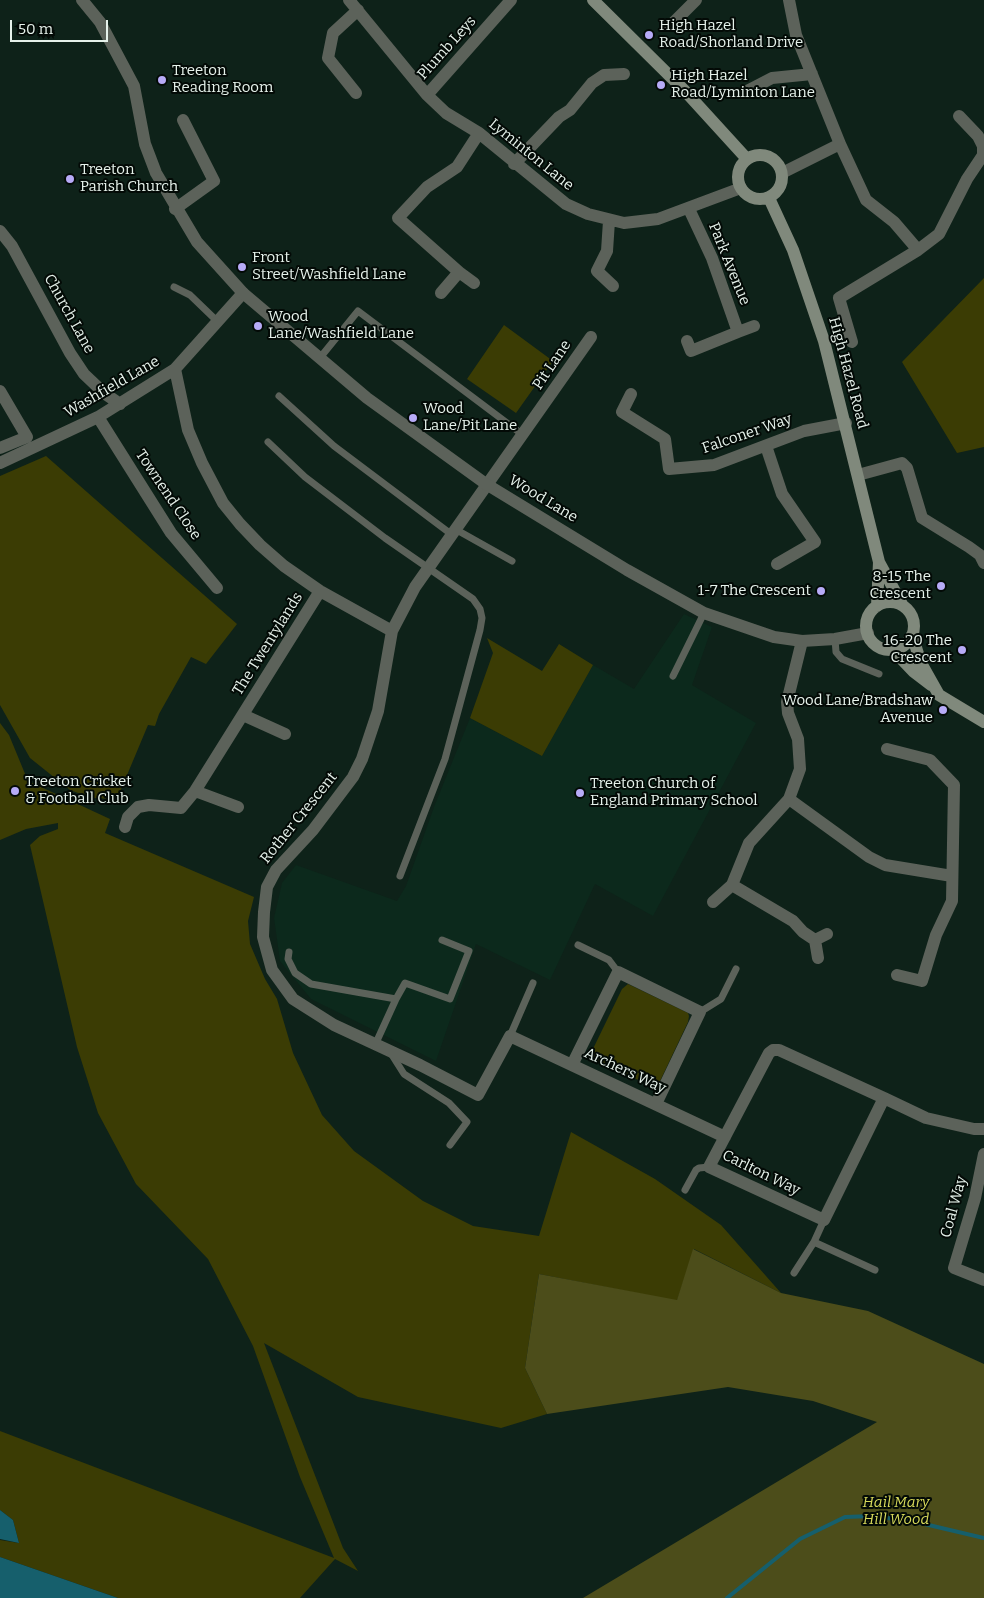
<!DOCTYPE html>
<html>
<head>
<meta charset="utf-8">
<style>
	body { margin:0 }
	#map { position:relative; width:984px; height:1598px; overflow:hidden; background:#0e2219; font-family:Bitter,serif }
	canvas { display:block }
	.scale { position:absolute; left:10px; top:20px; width:98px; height:22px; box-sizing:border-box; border:2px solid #e6f2eb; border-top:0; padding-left:6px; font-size:15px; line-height:18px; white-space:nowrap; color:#e6f2eb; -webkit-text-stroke:4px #030a06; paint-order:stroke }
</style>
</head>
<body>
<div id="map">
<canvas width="984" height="1598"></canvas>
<div class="scale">50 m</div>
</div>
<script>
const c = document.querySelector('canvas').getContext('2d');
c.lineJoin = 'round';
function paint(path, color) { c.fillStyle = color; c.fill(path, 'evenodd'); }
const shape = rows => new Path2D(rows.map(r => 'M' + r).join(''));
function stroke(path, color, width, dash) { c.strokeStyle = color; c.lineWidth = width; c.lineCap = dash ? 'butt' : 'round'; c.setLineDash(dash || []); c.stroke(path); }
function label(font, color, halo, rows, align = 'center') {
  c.font = font + ' Bitter,serif'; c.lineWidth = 4; c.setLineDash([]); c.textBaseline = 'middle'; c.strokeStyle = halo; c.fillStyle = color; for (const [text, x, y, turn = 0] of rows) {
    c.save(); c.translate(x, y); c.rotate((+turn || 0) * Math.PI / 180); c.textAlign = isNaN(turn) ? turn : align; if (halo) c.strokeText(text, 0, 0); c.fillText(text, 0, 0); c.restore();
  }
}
const built = shape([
	[684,614,712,627,692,685,756,723,653,916,595,884,550,980,476,944,436,1061,311,999,280,961,274,918,282,883,296,865,397,901,406,886,434,807,470,718,542,756,593,665,634,689]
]);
const green = shape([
	[984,278,984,447,957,453,902,362],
	[504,325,553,361,516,413,467,379],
	[46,456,237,624,206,664,191,657,159,714,155,726,148,725,117,799,92,798,70,790,30,758,0,705,0,476],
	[487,638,542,671,559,644,593,665,542,756,470,718,493,653],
	[0,723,9,735,28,781,110,819,105,833,254,897,248,921,250,944,265,979,277,999,293,1053,322,1115,354,1151,423,1201,473,1226,539,1236,571,1132,655,1179,721,1225,781,1293,694,1249,677,1301,539,1274,525,1368,547,1414,501,1428,358,1397,264,1343,343,1548,358,1571,335,1559,300,1598,118,1598,0,1557,0,1540,19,1543,13,1520,0,1510,0,1431,334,1558,300,1477,253,1346,208,1259,136,1184,98,1113,77,1047,30,845,40,836,58,829,58,823,26,829,0,840],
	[628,984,688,1013,689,1016,688,1022,660,1081,652,1086,595,1061,591,1053,622,989]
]);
const forest = shape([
	[693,1249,781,1293,868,1311,984,1364,984,1598,583,1598,877,1422,813,1401,728,1387,547,1414,525,1368,539,1274,677,1300]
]);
const water = shape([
	[0,1510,13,1520,19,1543,0,1539],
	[0,1557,118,1598,0,1598]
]);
const stream = shape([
	[727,1598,800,1539,845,1517,873,1516,916,1522,984,1538]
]);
const service = shape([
	[174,287,190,295,217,321],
	[319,359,358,311,523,435],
	[279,396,334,446,451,534],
	[268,442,305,477,385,538,473,599,480,609,482,618,480,630,445,759,400,876],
	[455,529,512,561],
	[835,639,836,652,842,659,879,674],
	[673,676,704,613],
	[578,945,609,960,618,972],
	[289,952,288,959,295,973,311,984,396,999,375,1045],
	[396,999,405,983,450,999,469,951,442,940],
	[700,1012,721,999,736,969],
	[510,1036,533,983],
	[392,1055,404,1074,449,1103,467,1122,450,1145],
	[685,1190,696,1170,699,1168,709,1167],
	[814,1242,875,1270],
	[794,1273,814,1242,824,1220]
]);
const minor = shape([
	[349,0,427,95,446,113,479,133,566,204,588,214,624,223,658,219,741,188],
	[789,0,796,35,840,144],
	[670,26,696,0],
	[745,92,772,78,812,74],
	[356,93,328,58,333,33,358,10],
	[427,95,511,0],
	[514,164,559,117,570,110,592,83,604,75,624,74],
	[782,173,840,144,866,200,894,222,918,250],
	[175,209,214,181,183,120],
	[609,221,607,251,597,271,613,286],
	[0,231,12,246,70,353,84,374,104,393,120,404],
	[459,272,474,283],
	[441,293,459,272,398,218,427,187,457,167,479,133],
	[738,332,754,326],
	[591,337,415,587,392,631,378,711,362,759,353,777,313,830,276,870,267,887,264,912,263,937,272,970,293,999,334,1025,420,1065,478,1095,510,1036,725,1137],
	[687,341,691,351,738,332,712,258,689,209],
	[852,342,839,298,918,250,939,234,967,179,983,155,983,146,978,136,959,116],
	[175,369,188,430,202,463,223,503,240,524,260,545,284,566,320,591,392,631],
	[0,391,27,437,0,448],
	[631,394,622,412,665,439,669,469,714,465,804,431,846,423],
	[98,417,171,533,217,588],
	[766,446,782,494,815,542,777,564],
	[0,463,98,417,175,369,243,293],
	[858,475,902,463,907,468,922,518,969,547,980,555,984,563],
	[802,641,787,702,788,713,798,739,800,769,789,799,749,843,732,885,793,921,803,932,815,940,827,934],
	[243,715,285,734],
	[887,749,930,760,954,785,952,901,936,935,922,981,897,975],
	[195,791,238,807],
	[789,799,869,857,885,865,952,876],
	[125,827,128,817,138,807,149,805,181,808,195,791,320,591],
	[713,902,732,885],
	[815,940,818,958],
	[773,1050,779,1050,884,1098,824,1220,709,1167,769,1053,773,1050],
	[572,1065,618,972,700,1012,656,1104],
	[884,1098,926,1118,974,1129,984,1129],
	[984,1154,975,1198,954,1268,984,1280]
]);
const tertiary = shape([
	[82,0,100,22,134,86,145,144,156,173,197,242,243,293,367,398,486,484,627,570,704,613,774,637,802,641,835,639,868,633]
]);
const secondary = shape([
	[593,0,685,91,747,159],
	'738 177a22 22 0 1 1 44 0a22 22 0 1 1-44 0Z',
	[769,198,793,250,824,341,879,562,877,606],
	[879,562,903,606],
	'866 626a24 24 0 1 1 48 0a24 24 0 1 1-48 0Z',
	[912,635,921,663,939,695,984,722],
	[893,650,914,672,931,685]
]);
const markers = [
	[649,35,5,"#b7abf7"],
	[162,80,5,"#b7abf7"],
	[661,85,5,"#b7abf7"],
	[70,179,5,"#b7abf7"],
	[242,267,5,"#b7abf7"],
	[258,326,5,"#b7abf7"],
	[413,418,5,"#b7abf7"],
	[941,586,5,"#b7abf7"],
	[821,591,5,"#b7abf7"],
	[962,650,5,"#b7abf7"],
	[943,710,5,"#b7abf7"],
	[15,791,5,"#b7abf7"],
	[580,793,5,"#b7abf7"]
];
const poiNames = [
	["High Hazel",659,26],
	["Road/Shorland Drive",659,43],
	["Treeton",172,71],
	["Reading Room",172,88],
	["High Hazel",671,76],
	["Road/Lyminton Lane",671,93],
	["Treeton",80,170],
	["Parish Church",80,187],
	["Front",252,258],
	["Street/Washfield Lane",252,275],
	["Wood",268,317],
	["Lane/Washfield Lane",268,334],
	["Wood",423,409],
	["Lane/Pit Lane",423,426],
	["8-15 The",931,577,"right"],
	["Crescent",931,594,"right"],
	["1-7 The Crescent",811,591,"right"],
	["16-20 The",952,641,"right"],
	["Crescent",952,658,"right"],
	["Wood Lane/Bradshaw",933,701,"right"],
	["Avenue",933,718,"right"],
	["Treeton Cricket",25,782],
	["& Football Club",25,799],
	["Treeton Church of",590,784],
	["England Primary School",590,801]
];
const streetNames = [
	["Plumb Leys",447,48,-48],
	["Lyminton Lane",531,155,39],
	["Park Avenue",729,264,68],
	["Church Lane",69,314,61],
	["Pit Lane",552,365,-56],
	["High Hazel Road",848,373,75],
	["Washfield Lane",112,387,-30],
	["Falconer Way",747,434,-19],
	["Townend Close",168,495,56],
	["Wood Lane",543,499,31],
	["The Twentylands",268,644,-58],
	["Rother Crescent",299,818,-51],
	["Archers Way",625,1071,25],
	["Carlton Way",761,1173,26],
	["Coal Way",954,1207,-75]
];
const parkNames = [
	["Hail Mary",896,1503],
	["Hill Wood",896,1520]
];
paint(built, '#0c291c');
paint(green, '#3b3c04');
paint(forest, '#4c4d1a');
paint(water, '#165f6c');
stroke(stream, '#165f6c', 4);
stroke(service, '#5c625a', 7);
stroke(minor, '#5c625a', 12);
stroke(tertiary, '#5c625a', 12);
stroke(secondary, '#80897c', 12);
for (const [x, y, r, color] of markers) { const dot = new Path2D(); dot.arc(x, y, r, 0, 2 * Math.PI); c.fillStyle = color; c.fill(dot); stroke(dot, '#030a06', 2); }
label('15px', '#e6f2eb', '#030a06', poiNames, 'left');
label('15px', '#e6f2eb', '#030a06', streetNames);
label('italic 15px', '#d7d95b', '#030a06', parkNames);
</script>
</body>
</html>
